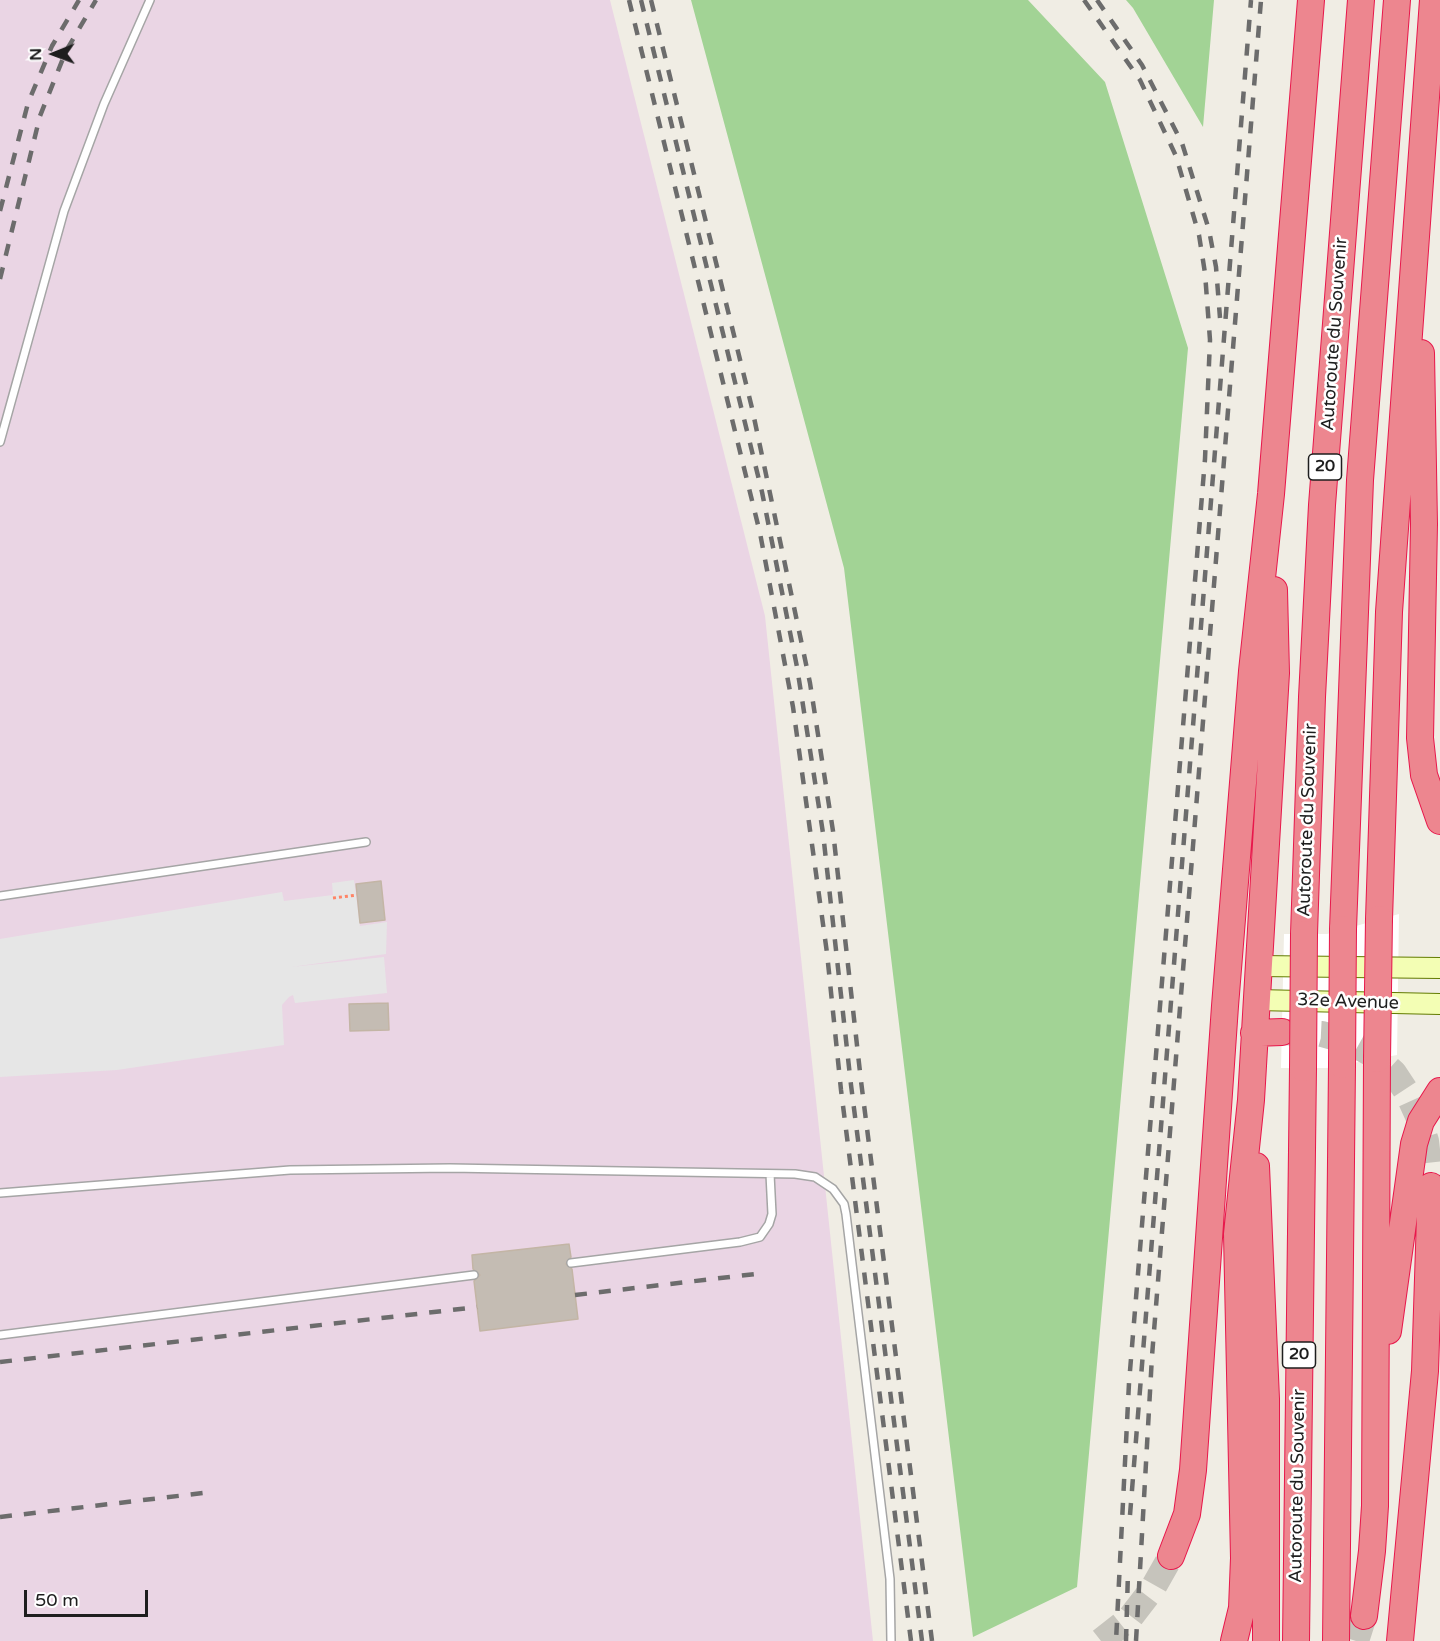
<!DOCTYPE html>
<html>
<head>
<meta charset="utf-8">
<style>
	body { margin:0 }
	#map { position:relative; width:1440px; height:1641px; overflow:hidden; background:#f0ede4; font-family:"Varela Round",sans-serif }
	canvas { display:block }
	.north { position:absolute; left:24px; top:24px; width:60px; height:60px; -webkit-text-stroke:4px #fff; paint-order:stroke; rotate:269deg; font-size:16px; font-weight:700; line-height:24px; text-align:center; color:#1e1e1e }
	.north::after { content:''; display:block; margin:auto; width:21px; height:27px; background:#1e1e1e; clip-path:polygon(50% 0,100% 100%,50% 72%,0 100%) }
	.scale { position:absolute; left:24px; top:1590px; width:124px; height:27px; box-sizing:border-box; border:3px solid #1e1e1e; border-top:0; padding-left:8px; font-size:18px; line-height:21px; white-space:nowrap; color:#1e1e1e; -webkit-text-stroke:4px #fff; paint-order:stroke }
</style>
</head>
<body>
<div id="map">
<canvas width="1440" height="1641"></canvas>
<div class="north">N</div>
<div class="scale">50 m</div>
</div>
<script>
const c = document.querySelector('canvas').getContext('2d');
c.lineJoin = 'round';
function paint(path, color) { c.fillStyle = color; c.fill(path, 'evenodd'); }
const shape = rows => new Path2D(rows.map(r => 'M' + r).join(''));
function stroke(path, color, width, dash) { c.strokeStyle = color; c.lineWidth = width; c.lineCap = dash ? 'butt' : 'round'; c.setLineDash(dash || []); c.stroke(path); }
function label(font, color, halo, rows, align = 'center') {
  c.font = font + ' "Varela Round",sans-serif'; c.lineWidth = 5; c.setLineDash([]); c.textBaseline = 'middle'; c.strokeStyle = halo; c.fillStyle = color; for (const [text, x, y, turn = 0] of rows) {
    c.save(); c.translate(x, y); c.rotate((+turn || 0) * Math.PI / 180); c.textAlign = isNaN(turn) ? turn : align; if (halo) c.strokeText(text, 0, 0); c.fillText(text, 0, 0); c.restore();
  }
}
const industrial = shape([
	[0,0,610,0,765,616,873,1641,0,1641]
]);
const forest = shape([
	[691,0,1028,0,1105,82,1188,348,1077,1587,973,1637,844,568],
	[1126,0,1214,0,1203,127,1133,8]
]);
const parking = shape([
	[354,880,360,926,387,922,386,954,291,967,384,957,387,993,295,1003,293,995,289,997,282,1005,284,1045,117,1070,0,1077,0,939,282,892,284,901,333,895,332,883]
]);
const pier = shape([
	[1399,914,1397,1055,1326,1068,1281,1068,1284,934,1327,934]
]);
const building = shape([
	[381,881,385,920,360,923,356,884,381,881],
	[388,1003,389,1030,350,1031,349,1004,388,1003],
	[569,1244,571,1257,566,1264,572,1269,578,1319,480,1331,474,1281,480,1275,473,1269,472,1255,569,1244]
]);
const highwayTunnel = shape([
	[1282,1032,1322,1034,1350,1042,1375,1056,1394,1073,1408,1094,1418,1116,1426,1141,1431,1186],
	[1101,1641,1130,1618,1153,1588,1171,1556],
	[1356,1641,1364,1616]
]);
const path = shape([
	[333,898,357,895]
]);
const lane = shape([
	[0,442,64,211,104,104,150,0],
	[0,896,366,842],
	[0,1193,290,1170,450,1168,795,1174,815,1177,833,1189,844,1204,846,1214,890,1579,891,1641],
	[571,1263,740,1242,760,1237,769,1224,772,1214,770,1174],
	[0,1335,474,1275]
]);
const secondary = shape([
	[1258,966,1440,968],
	[1256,1000,1440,1004]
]);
const highway = shape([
	[1421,353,1424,524,1420,738,1424,775,1440,821],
	[1379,919,1389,612,1433,0],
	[1343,929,1360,480,1397,0],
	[1304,934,1312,697,1322,505,1361,0],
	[1254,1033,1282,1032],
	[1256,1166,1266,1399,1266,1641],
	[1388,1331,1414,1144,1421,1121,1440,1091],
	[1171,1556,1187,1514,1193,1470,1225,1006,1252,671,1271,494,1311,0],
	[1364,1616,1372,1551,1375,1506,1377,1059],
	[1234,1641,1242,1608,1244,1558,1237,1234,1251,1100,1276,673,1274,590],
	[1296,1641,1303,1068],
	[1336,1641,1342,1065],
	[1400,1641,1425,1371,1431,1186]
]);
const rail = shape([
	[629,0,760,533,793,707,827,953,841,1090,911,1641],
	[641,0,762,492,797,667,823,833,851,1085,922,1641],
	[651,0,752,408,810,683,833,831,861,1081,932,1641],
	[1084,0,1140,80,1176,156,1199,235,1205,273,1210,340,1205,459,1129,1383,1116,1641],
	[1097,0,1142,65,1182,143,1209,230,1216,267,1220,318],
	[0,211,28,103,52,46,79,0],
	[0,279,40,116,66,51,96,0],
	[575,1295,764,1273],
	[0,1362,477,1307],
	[1130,1515,1251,0],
	[0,1517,203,1493],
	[1126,1641,1128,1572],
	[1136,1641,1152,1356,1261,0]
]);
const highwayBridge = shape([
	[1377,1059,1379,919],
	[1342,1065,1343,929],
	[1303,1068,1304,934]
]);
const shields = [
	[1325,467,33],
	[1299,1355,33]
];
const shieldNames = [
	["20",1325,467],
	["20",1299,1355]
];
const streetNames = [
	["Autoroute du Souvenir",1335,334,-86],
	["Autoroute du Souvenir",1308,820,-88],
	["32e Avenue",1348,1002,2],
	["Autoroute du Souvenir",1298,1486,-89]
];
paint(industrial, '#ead5e4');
paint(forest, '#a2d395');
paint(parking, '#e6e6e6');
paint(pier, '#fff');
paint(building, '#c4bcb3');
stroke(building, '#c3b5a5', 1.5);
stroke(highwayTunnel, '#c6c4bc', 26, [26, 13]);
stroke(lane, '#a5a5a5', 10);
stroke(secondary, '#627b00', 22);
stroke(highway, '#e8174b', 28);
stroke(path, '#ff8466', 3, [3, 3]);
stroke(lane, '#fff', 7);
stroke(secondary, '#f3feb4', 20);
stroke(highway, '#ed868f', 26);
stroke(rail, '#6c6c6c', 4.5, [12, 12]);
stroke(highwayBridge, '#e8174b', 28, []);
stroke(highwayBridge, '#ed868f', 26);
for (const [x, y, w] of shields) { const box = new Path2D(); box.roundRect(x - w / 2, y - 13, w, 26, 4.5); c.fillStyle = '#fff'; c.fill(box); stroke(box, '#1e1e1e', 1.5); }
label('bold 16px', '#1e1e1e', null, shieldNames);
label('18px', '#1e1e1e', '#fff', streetNames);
</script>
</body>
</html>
